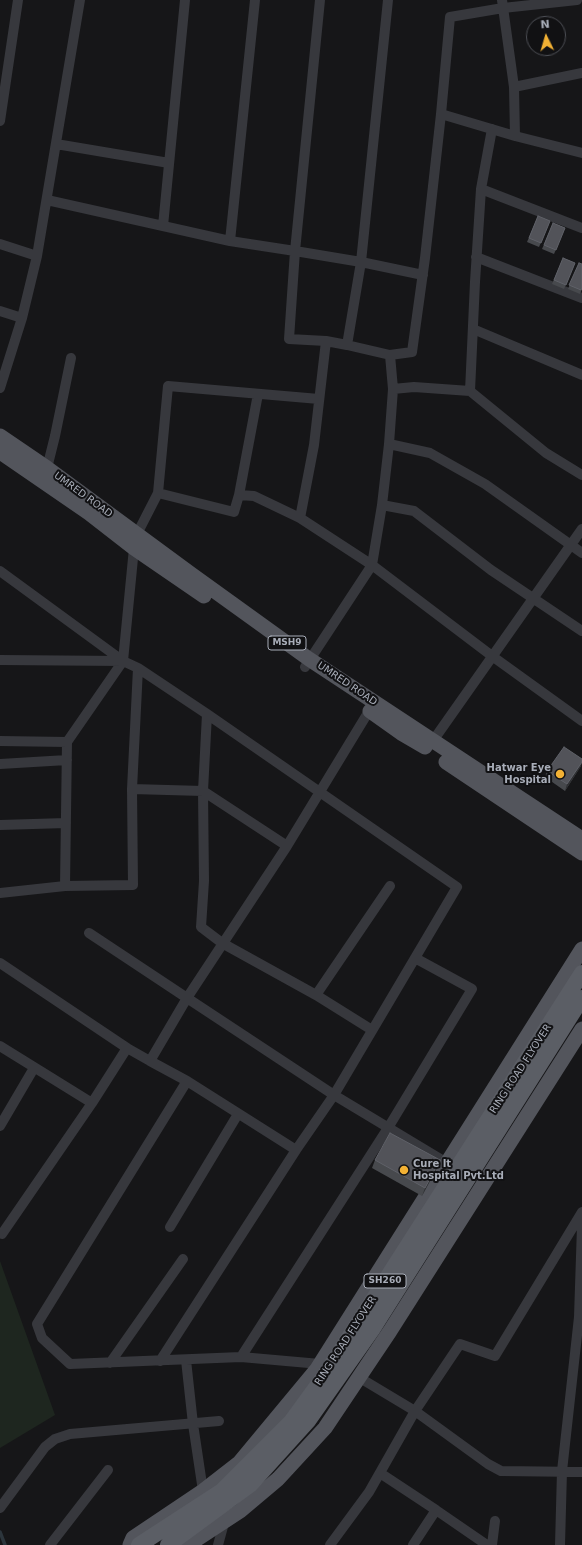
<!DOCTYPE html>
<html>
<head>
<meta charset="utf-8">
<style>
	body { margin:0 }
	#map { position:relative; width:582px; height:1545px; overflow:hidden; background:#161618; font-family:"DejaVu Sans",sans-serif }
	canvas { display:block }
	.north { position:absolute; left:526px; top:16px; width:40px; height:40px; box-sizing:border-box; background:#111113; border:1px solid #4d4f55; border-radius:50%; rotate:355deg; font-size:11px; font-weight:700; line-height:16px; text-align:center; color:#a8adb8 }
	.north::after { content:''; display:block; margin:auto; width:14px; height:18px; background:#f2b134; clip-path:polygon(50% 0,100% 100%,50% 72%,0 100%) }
</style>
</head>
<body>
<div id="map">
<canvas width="582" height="1545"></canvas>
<div class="north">N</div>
</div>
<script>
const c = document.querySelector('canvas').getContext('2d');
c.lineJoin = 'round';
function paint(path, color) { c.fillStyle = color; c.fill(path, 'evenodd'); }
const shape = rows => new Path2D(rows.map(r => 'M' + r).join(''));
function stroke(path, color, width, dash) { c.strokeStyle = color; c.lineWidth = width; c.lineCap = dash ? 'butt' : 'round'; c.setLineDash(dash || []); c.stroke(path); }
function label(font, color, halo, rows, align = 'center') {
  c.font = font + ' "DejaVu Sans",sans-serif'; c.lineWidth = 4; c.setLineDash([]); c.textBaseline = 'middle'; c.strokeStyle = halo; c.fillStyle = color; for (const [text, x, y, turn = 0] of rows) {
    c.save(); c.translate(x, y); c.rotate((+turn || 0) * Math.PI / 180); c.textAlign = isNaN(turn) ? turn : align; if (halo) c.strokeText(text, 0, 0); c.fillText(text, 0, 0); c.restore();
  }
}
const green = shape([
	[0,1261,55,1415,0,1448]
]);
const stream = shape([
	[0,1532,5,1545]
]);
const minor = shape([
	[388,0,361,262,347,345,326,341,314,445,300,518,372,565,492,656,582,721],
	[502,0,514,87,515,136,582,153],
	[514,87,582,73],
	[441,114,450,17,503,8,577,0],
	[0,121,18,0],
	[56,144,169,163],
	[481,189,492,129],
	[47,200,230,241,295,251,320,0],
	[163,226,185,0],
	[230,241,255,0],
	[0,244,37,256,80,0],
	[476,257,582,298],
	[0,311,22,318],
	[473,329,582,375],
	[326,341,289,339,295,251,361,262,423,275],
	[347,345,390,355,393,389],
	[390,355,412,352,425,258,441,114,515,136],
	[0,388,22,318,37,256],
	[470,391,546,453,582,475],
	[389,444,430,453,485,484,582,553],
	[47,468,55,436,71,358],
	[158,493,234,512,239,495,254,496,300,518],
	[239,495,258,394],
	[382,505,414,511,491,570,582,631],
	[0,571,123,661,138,668,207,714,457,887,334,1095,447,1163],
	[0,660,123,661],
	[305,667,372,565,382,505,389,444,393,389,414,387,470,391,475,282,481,189,582,228],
	[207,714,203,791,204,881,201,927,222,943,316,995,372,1030],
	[0,741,67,742,123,661,134,548,137,534,158,493,168,386,319,399],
	[430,745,582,529],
	[0,764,67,760],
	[132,789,203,791,287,846],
	[0,825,66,823],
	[65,886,67,742],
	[0,893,65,886,133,885,132,789,138,668],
	[0,963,127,1048],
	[316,995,390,886],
	[0,1046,92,1103,127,1048,150,1061,187,998,89,933],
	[150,1061,187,1081,296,1150,334,1095,187,998,287,846,369,711],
	[187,1081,37,1324,42,1338,70,1364,241,1357,320,1364],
	[0,1126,34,1068],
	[170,1227,238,1114],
	[2,1234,92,1103],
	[241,1357,388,1128,472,989,415,958],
	[186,1360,193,1424,203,1491],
	[160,1361,296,1150],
	[110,1363,183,1259],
	[360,1378,415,1411,488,1464,501,1471,582,1472],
	[380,1473,436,1510,413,1545],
	[0,1508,45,1447,55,1439,70,1434,219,1421],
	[436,1510,487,1545],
	[50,1545,108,1470],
	[218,1545,224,1523],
	[330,1545,369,1492,415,1411,460,1344,495,1356,582,1212],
	[492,1545,495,1521],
	[560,1545,562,1471,579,1317,582,1226]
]);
const primary = shape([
	[0,436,47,468,191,574,309,659,582,839],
	[0,452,89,513,134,548,204,596],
	[370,711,401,733,425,747],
	[446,762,582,853],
	[130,1545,133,1538,203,1491,239,1463,317,1369,582,949],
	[188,1545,240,1511,278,1479,325,1428,390,1331,582,1029]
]);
const trunk = shape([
	[139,1545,222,1491,291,1422,323,1378,582,973],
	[168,1545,251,1484,308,1421,372,1330,582,998]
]);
const wall = shape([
	[538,216,550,221,539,247,527,242],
	[553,223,565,228,554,254,542,249],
	[563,258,575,263,564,289,552,284],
	[579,263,582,289,580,294,568,289],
	[582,759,581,766,565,791,545,777,547,771],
	[375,1160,440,1160,437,1168,422,1196,372,1168]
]);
const shadedWall = shape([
	[582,762,581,766,565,791,567,784],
	[440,1160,437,1168,422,1196,425,1188]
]);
const building = shape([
	[538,216,550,221,541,243,529,238,538,216],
	[553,223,565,228,556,250,544,245,553,223],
	[563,258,575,263,566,285,554,280,563,258],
	[579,263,582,264,582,288,581,290,569,285,579,263],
	[564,747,582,759,582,762,567,784,547,771,564,747],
	[390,1133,440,1160,425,1188,375,1160,390,1133]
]);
const markers = [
	[560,774,5,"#f2b134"],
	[404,1170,5,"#f2b134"]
];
const shields = [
	[287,643,38],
	[385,1281,42]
];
const shieldNames = [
	["MSH9",287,643],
	["SH260",385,1281]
];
const streetNames = [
	["UMRED ROAD",83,495,36],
	["UMRED ROAD",347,684,34],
	["RING ROAD FLYOVER",521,1069,-57],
	["RING ROAD FLYOVER",346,1341,-57]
];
const poiNames = [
	["Hatwar Eye",551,768],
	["Hospital",551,780],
	["Cure It",413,1164,"left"],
	["Hospital Pvt.Ltd",413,1176,"left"]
];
paint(green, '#1e261f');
stroke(stream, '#2c353c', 3.5);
stroke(minor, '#37383d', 10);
stroke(primary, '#53555c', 15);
stroke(trunk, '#5b5e65', 16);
paint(wall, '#47494d');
paint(shadedWall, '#2f3033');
paint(building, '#525359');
stroke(building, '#5f6168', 1);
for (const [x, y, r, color] of markers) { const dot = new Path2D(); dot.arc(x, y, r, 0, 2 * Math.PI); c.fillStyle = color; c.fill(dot); stroke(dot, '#111113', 1.5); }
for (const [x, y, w] of shields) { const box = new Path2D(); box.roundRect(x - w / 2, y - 7, w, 14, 3); c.fillStyle = '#111113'; c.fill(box); stroke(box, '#a8adb8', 1); }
label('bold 9px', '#a8adb8', null, shieldNames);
label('10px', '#a8adb8', '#111113', streetNames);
label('bold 10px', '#a8adb8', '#111113', poiNames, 'right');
</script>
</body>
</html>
